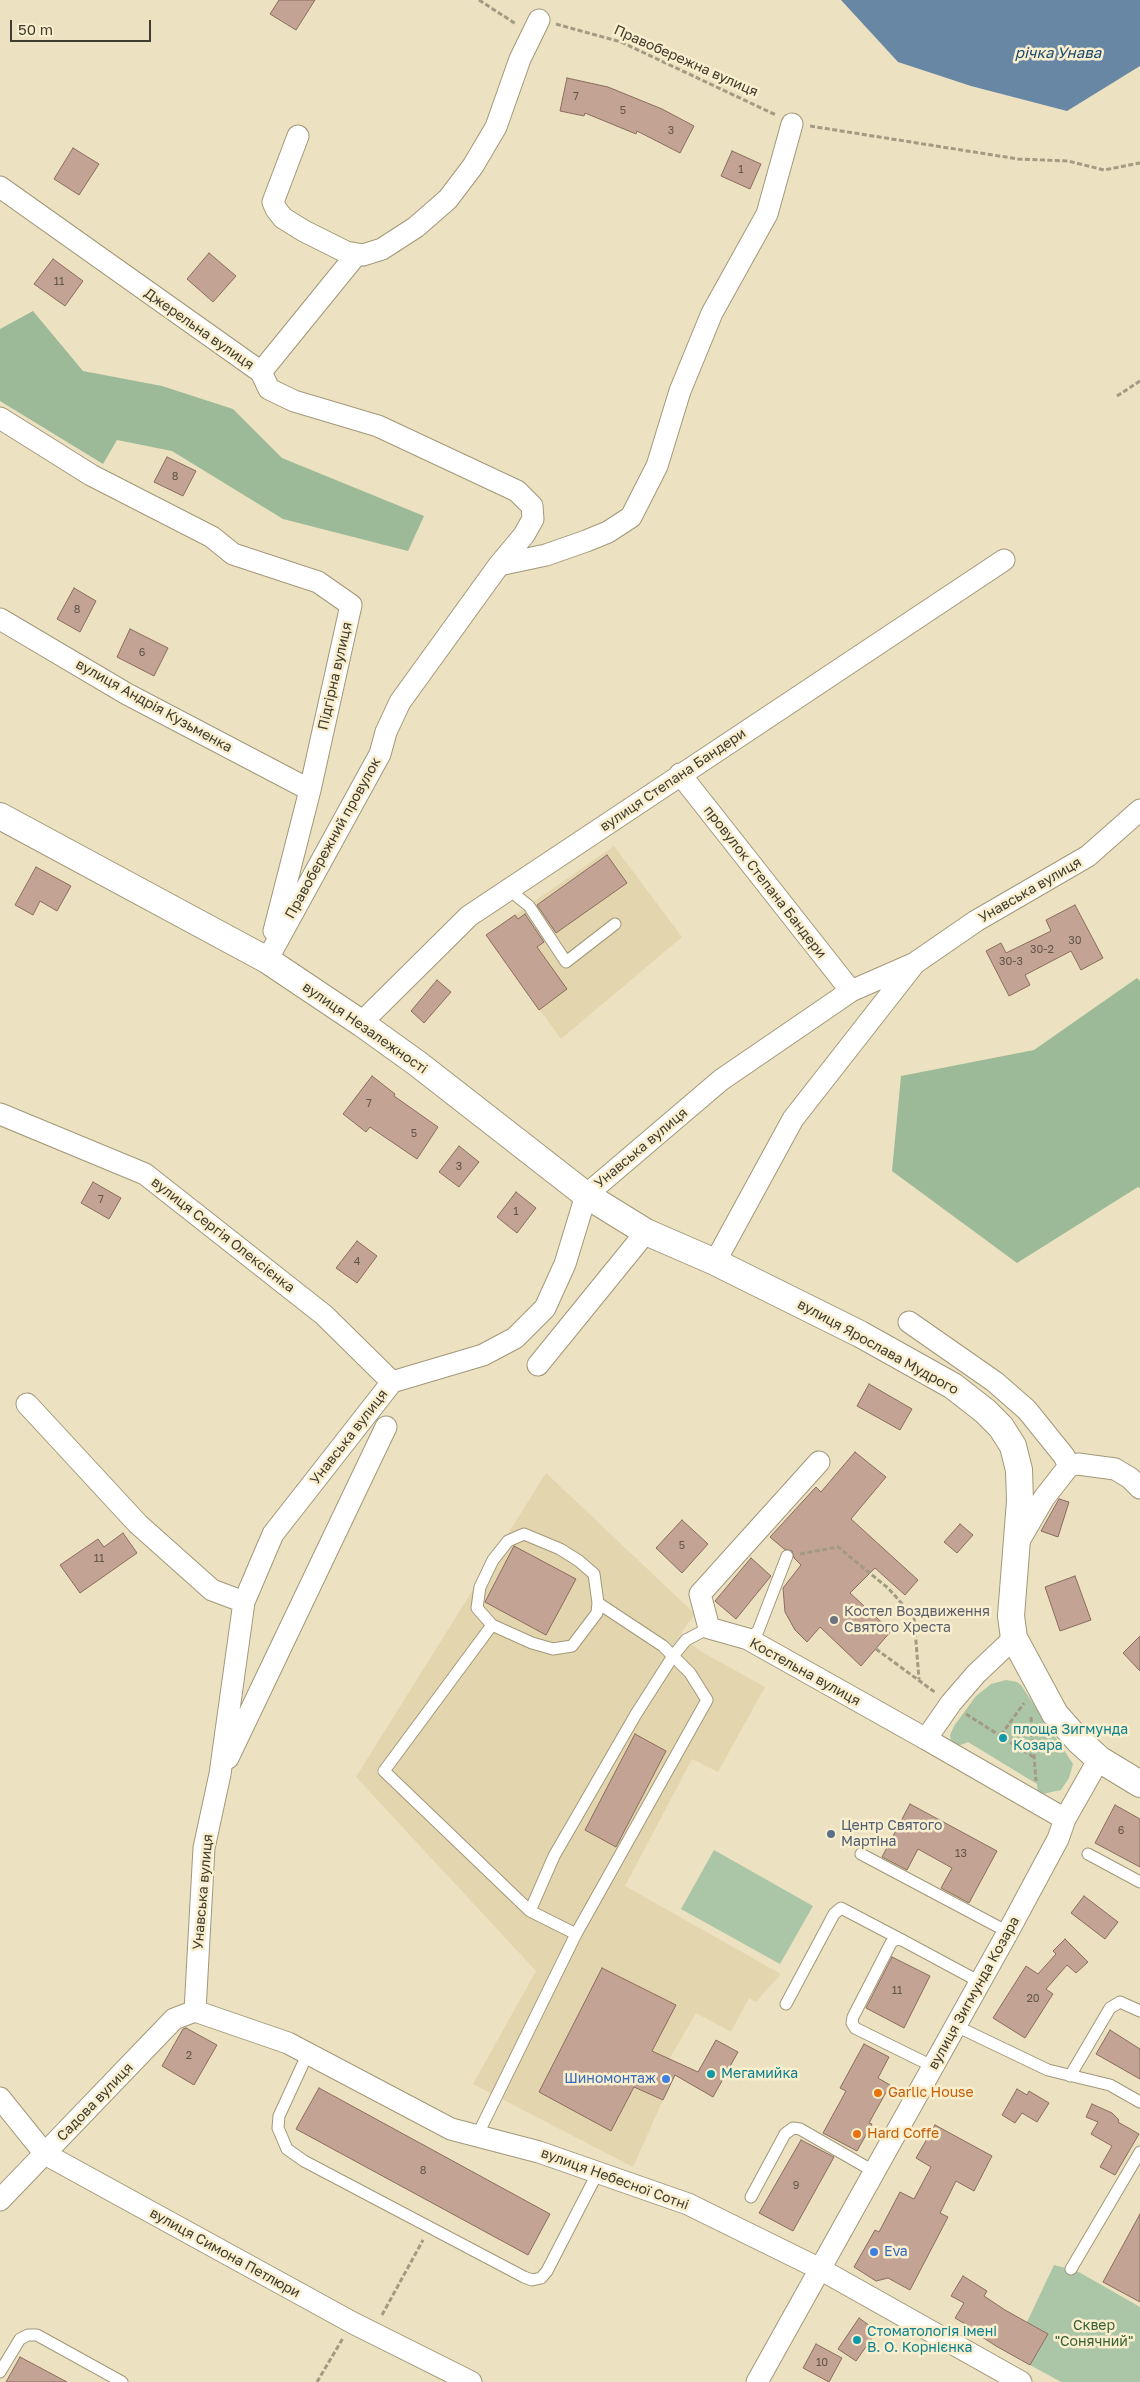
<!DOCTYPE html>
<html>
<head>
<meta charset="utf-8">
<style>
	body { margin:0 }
	#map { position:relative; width:1140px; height:2382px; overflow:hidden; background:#ece1c0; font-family:"Golos Text",sans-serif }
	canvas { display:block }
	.scale { position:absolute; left:10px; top:20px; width:141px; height:22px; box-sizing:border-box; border:2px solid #403c2f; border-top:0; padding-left:6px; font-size:15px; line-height:18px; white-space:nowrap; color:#403c2f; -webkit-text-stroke:4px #f9eecd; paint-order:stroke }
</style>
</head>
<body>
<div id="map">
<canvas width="1140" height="2382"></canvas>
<div class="scale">50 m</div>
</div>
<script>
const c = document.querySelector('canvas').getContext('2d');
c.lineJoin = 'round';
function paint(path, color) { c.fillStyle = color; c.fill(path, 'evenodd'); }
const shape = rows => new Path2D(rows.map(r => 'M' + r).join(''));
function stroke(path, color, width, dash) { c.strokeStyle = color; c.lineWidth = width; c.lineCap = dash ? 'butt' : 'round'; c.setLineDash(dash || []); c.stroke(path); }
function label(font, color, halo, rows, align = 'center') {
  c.font = font + ' "Golos Text",sans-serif'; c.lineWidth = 5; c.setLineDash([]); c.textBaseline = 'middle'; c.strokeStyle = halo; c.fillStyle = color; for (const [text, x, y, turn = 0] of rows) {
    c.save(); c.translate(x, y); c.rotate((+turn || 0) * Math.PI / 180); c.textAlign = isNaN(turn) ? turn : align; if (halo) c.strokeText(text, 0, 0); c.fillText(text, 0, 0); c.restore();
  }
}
const built = shape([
	[614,846,682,937,561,1039,486,935],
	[546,1473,695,1614,681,1633,686,1640,702,1652,765,1687,718,1772,692,1759,625,1886,781,1974,756,2002,749,1998,731,2032,696,2013,670,2058,652,2095,663,2100,633,2167,473,2084,536,1971,356,1777]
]);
const green = shape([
	[1006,1680,1017,1682,1021,1685,1073,1764,1069,1778,1061,1790,1038,1795,1037,1784,968,1742,958,1746,951,1742,950,1735,954,1726,976,1696,991,1684],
	[714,1850,813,1906,780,1964,681,1909],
	[1054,2265,1077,2271,1140,2307,1140,2382,1061,2382,1030,2365,1048,2334,1027,2322]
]);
const forest = shape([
	[33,311,83,371,162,386,233,409,282,458,424,516,408,551,283,519,172,451,117,440,103,464,0,401,0,329],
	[1137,978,1140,981,1140,1188,1138,1187,1017,1263,892,1171,901,1076,1034,1050]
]);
const water = shape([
	[841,0,1140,0,1140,66,1067,111,971,86,898,62]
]);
const building = shape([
	[279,0,315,0,296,30,270,14,279,0],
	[567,78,608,87,662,109,694,126,680,153,637,131,636,134,585,113,584,116,560,111,567,78],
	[73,148,99,164,79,195,54,179,73,148],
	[732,151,761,164,750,189,721,176,732,151],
	[209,253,236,276,213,302,187,279,209,253],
	[53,259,83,281,65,306,34,284,53,259],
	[167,457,196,471,183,496,154,482,167,457],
	[74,588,96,601,80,632,57,619,74,588],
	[130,629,168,648,154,676,117,657,130,629],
	[607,855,627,883,556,933,537,905,607,855],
	[36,867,71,886,57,911,40,901,33,915,15,905,36,867],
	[1075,905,1103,958,1081,970,1071,951,1025,975,1030,985,1009,996,986,951,1001,943,1006,953,1051,931,1046,920,1075,905],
	[525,914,544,942,537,947,567,989,539,1010,486,935,515,915,518,919,525,914],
	[437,980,451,992,424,1023,411,1011,437,980],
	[372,1076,395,1094,394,1096,438,1127,417,1159,370,1127,366,1132,343,1114,372,1076],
	[459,1146,479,1162,459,1187,439,1172,459,1146],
	[93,1182,121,1198,109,1219,81,1203,93,1182],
	[516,1192,536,1208,517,1233,497,1217,516,1192],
	[357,1241,377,1256,357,1283,336,1268,357,1241],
	[869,1384,912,1409,900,1430,857,1406,869,1384],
	[855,1452,886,1477,851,1519,918,1580,905,1595,875,1568,850,1593,891,1631,861,1666,820,1627,807,1642,795,1630,785,1612,783,1588,801,1565,794,1558,792,1551,784,1549,770,1537,816,1487,821,1492,855,1452],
	[1059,1499,1069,1502,1058,1537,1041,1531,1059,1499],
	[682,1520,708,1544,682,1573,656,1548,682,1520],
	[960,1524,973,1535,957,1553,944,1542,960,1524],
	[123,1533,137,1553,80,1593,60,1565,98,1539,104,1547,123,1533],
	[514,1546,576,1579,546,1635,485,1602,514,1546],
	[751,1558,771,1576,736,1619,715,1601,751,1558],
	[1075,1576,1091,1620,1060,1631,1045,1587,1075,1576],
	[1140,1636,1140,1671,1123,1653,1140,1636],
	[635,1734,666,1751,616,1847,585,1830,635,1734],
	[910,1804,997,1851,969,1903,941,1888,952,1868,918,1849,907,1870,882,1857,910,1804],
	[1115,1805,1140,1819,1140,1867,1095,1843,1115,1805],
	[1084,1896,1118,1922,1105,1939,1071,1913,1084,1896],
	[1065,1939,1088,1962,1076,1973,1067,1965,1046,1989,1053,1994,1025,2038,993,2018,1026,1966,1038,1974,1056,1954,1053,1951,1065,1939],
	[892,1957,930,1976,904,2028,866,2008,892,1957],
	[602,1968,676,2005,652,2051,698,2072,716,2040,738,2052,713,2097,675,2075,663,2100,634,2087,611,2131,539,2092,602,1968],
	[186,2028,217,2045,194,2085,162,2066,183,2029,186,2028],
	[1110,2030,1140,2049,1140,2079,1096,2054,1110,2030],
	[864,2044,889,2057,878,2078,890,2085,869,2123,872,2124,857,2151,823,2133,846,2091,840,2088,864,2044],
	[319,2088,550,2214,528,2255,296,2129,319,2088],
	[1017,2089,1027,2095,1029,2091,1049,2103,1037,2122,1022,2113,1015,2123,1002,2115,1017,2089],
	[1092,2104,1112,2113,1119,2120,1118,2122,1139,2134,1115,2175,1100,2167,1112,2146,1091,2134,1098,2122,1086,2117,1092,2104],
	[935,2125,992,2156,974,2191,956,2181,940,2213,948,2217,910,2290,888,2278,876,2281,854,2267,875,2230,879,2232,900,2192,914,2199,931,2167,916,2158,935,2125],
	[801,2140,834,2157,793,2231,759,2213,801,2140],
	[1140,2214,1140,2302,1103,2282,1140,2214],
	[963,2276,987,2291,984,2296,1005,2310,1048,2334,1030,2365,996,2346,976,2333,977,2331,955,2318,964,2303,951,2296,963,2276],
	[859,2318,877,2331,856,2361,838,2349,859,2318],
	[816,2344,842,2358,829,2382,803,2368,816,2344],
	[20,2357,67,2382,6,2382,20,2357]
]);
const path = shape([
	[479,0,516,24],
	[556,24,621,42,776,115],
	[810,126,1018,159,1068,161,1104,170,1140,163],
	[1117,396,1140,381],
	[800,1554,838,1547,888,1588,914,1617,919,1679],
	[876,1649,936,1693],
	[966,1714,1035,1758],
	[1031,1717,1036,1781],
	[1001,1735,1024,1703],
	[382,2315,423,2240],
	[317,2382,343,2338]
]);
const service = shape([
	[508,889,529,906,566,962,615,924],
	[598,1603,597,1613,572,1646,553,1649,532,1643,492,1625,477,1608,480,1587,493,1560,508,1541,524,1534,560,1549,579,1561,594,1574,598,1603,663,1646,673,1656,686,1640,709,1628],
	[492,1625,384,1771,530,1911,576,1934],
	[748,1639,758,1631,787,1556],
	[861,1854,1008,1932],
	[1088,1854,1140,1882],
	[786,2004,834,1914,841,1908,902,1940],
	[956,2026,1048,2070,1110,2085,1140,2102],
	[308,2053,279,2116,278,2128,287,2149,304,2161,524,2277,532,2280,541,2278,547,2271,598,2172],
	[934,2067,855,2028,852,2023,853,2017,891,1943,896,1939,902,1940,980,1982],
	[1070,2076,1110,2008,1120,2002,1140,2011],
	[477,2136,576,1934,707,1700,690,1673,673,1656,636,1714,554,1856,530,1911],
	[751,2197,785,2134,793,2128,800,2129,875,2172],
	[1071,2269,1140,2152],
	[0,2372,20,2339,28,2335,37,2335,122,2382]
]);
const minor = shape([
	[298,136,273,202,276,209,283,218,304,231,346,252,363,255,382,249,416,227,448,199,473,166,496,127,520,59,539,20],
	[0,187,261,372,269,389,294,401,378,426,517,491,532,506,533,519,524,535,499,565],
	[261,372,356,255],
	[0,418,91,475,212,537,233,554,318,582,351,605,310,790,274,931],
	[0,619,127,694,310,790],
	[680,774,851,991],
	[267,960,380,754,386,732,400,702,499,565,546,555,586,541,608,532,631,517,657,466,680,391,712,313,767,214,792,124],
	[361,1023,469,916,1004,560],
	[0,1114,145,1174,324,1315,392,1382],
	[715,1262,793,1119,915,963,976,921,1088,856,1140,810],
	[909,1322,995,1382,1027,1410,1064,1456,1069,1466,1078,1464,1115,1469,1130,1478,1140,1488],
	[538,1365,646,1232],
	[27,1404,138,1524,212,1590,244,1602],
	[819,1462,700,1594,709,1628,748,1639,926,1739],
	[1019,1541,1044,1498,1069,1466],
	[1014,1638,976,1674,951,1703,926,1739,1065,1819],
	[228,1758,386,1427],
	[195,2011,204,1848,220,1774,244,1602,273,1534,392,1382,483,1355,515,1338,545,1308,565,1264,586,1195,721,1080,851,991,915,963],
	[195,2011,288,2043,451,2129,539,2152,688,2204,820,2269,1021,2382],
	[0,2098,45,2154,353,2323,471,2382],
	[0,2200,174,2019,195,2011],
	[757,2382,1008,1932,1058,1839,1065,1819,1099,1759]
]);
const tertiary = shape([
	[0,816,267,960,361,1023,418,1064,586,1195,646,1232,715,1262,860,1334,953,1386,985,1411,1001,1427,1013,1446,1019,1470,1020,1501,1011,1616,1014,1638,1055,1714,1078,1740,1099,1759,1140,1784]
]);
const markers = [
	[834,1620,5,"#6b7280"],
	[1003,1738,5,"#0f9aa8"],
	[831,1834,5,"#5c6f8a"],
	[711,2074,5,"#0f9aa8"],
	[666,2079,5,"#3f7fe0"],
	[878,2093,5,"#e8710a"],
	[857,2134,5,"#e8710a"],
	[874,2252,5,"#3f7fe0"],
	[857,2340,5,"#0f9aa8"]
];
const numberNames = [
	["7",576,97],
	["5",623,111],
	["3",671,131],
	["1",741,170],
	["11",59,282],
	["8",175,477],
	["8",77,610],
	["6",142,653],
	["30",1075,941],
	["30-2",1042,950],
	["30-3",1011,962],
	["7",369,1104],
	["5",414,1134],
	["3",459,1167],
	["7",101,1200],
	["1",516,1212],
	["4",357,1262],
	["5",682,1546],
	["11",99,1559],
	["6",1121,1831],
	["13",961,1854],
	["11",897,1991],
	["20",1033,1999],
	["2",189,2056],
	["8",423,2171],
	["9",796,2186],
	["10",822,2363]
];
const streetNames = [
	["Правобережна вулиця",686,61,24],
	["Джерельна вулиця",199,329,35],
	["Підгірна вулиця",335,676,-77],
	["вулиця Андрія Кузьменка",154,706,29],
	["вулиця Степана Бандери",673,780,-34],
	["Правобережний провулок",333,838,-61],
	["провулок Степана Бандери",765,882,52],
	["Унавська вулиця",1030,890,-30],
	["вулиця Незалежності",365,1028,35],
	["Унавська вулиця",641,1148,-40],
	["вулиця Сергія Олексієнка",223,1235,38],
	["вулиця Ярослава Мудрого",878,1347,29],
	["Унавська вулиця",349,1437,-52],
	["Костельна вулиця",805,1672,29],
	["Унавська вулиця",203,1892,-85],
	["вулиця Зигмунда Козара",974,1993,-61],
	["Садова вулиця",95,2102,-46],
	["вулиця Небесної Сотні",615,2179,20],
	["вулиця Симона Петлюри",225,2253,29]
];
const worshipNames = [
	["Костел Воздвиження",844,1612],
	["Святого Хреста",844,1628]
];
const cultureNames = [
	["площа Зигмунда",1013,1730],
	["Козара",1013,1746],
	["Мегамийка",721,2074],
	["Стоматологія імені",867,2332],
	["В. О. Корнієнка",867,2348]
];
const serviceNames = [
	["Центр Святого",841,1826],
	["Мартіна",841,1842]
];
const shopNames = [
	["Шиномонтаж",656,2079],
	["Eva",884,2252,"left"]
];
const foodNames = [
	["Garlic House",888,2093],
	["Hard Coffe",867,2134]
];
const parkNames = [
	["Сквер",1094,2326],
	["\"Сонячний\"",1094,2342]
];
const waterNames = [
	["річка Унава",1058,53]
];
paint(built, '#e3d5ae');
paint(green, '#abc6a7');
paint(forest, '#9dba98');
paint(water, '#6887a5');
paint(building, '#c3a393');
stroke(building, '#8b6d5e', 1);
stroke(service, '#a29879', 13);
stroke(minor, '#a29879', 23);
stroke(tertiary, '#a29879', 28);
stroke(path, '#a29a82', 3, [5, 2.5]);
stroke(service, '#fff', 11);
stroke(minor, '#fff', 21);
stroke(tertiary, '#fff', 26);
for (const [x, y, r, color] of markers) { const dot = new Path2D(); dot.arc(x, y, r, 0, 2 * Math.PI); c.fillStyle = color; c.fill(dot); stroke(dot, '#f9eecd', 2); }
label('11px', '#615648', null, numberNames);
label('14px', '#403c2f', '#f9eecd', streetNames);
label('14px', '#5b616d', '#f9eecd', worshipNames, 'left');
label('14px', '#0d838f', '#f9eecd', cultureNames, 'left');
label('14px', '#4e5e75', '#f9eecd', serviceNames, 'left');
label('14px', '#366cbe', '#f9eecd', shopNames, 'right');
label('14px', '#c56008', '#f9eecd', foodNames, 'left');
label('14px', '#396233', '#f9eecd', parkNames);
label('italic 15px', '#184a73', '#f9eecd', waterNames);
</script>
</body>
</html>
